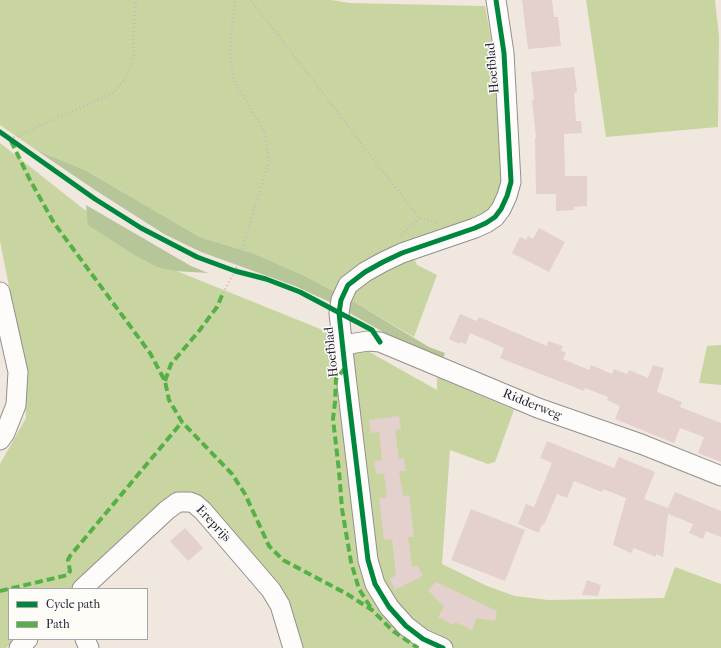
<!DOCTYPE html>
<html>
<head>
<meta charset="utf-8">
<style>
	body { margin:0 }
	#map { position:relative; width:721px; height:648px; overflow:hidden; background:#f0e8df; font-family:"IM FELL French Canon",serif }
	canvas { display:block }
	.legend { position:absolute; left:8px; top:588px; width:140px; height:52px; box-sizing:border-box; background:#fdfcf7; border:1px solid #a5a5ac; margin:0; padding:5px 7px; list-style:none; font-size:12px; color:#22223b }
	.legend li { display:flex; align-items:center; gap:8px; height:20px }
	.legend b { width:20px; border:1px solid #a5a5ac }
</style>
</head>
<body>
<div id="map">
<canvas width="721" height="648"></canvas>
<ul class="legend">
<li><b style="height:5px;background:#00873e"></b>Cycle path</li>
<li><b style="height:5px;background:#55b146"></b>Path</li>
</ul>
</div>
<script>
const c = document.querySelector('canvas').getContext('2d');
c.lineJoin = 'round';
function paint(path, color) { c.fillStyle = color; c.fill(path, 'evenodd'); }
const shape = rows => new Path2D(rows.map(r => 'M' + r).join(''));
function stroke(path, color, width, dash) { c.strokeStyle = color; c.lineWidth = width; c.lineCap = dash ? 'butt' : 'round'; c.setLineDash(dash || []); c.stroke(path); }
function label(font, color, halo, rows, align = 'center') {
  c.font = font + ' "IM FELL French Canon",serif'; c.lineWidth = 3; c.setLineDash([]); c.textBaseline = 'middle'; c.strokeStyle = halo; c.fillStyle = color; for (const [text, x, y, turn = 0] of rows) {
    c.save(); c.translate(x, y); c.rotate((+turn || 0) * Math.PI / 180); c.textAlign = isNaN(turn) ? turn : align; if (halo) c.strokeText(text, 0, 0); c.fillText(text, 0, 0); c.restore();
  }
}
const green = shape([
	[0,0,331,0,350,3,485,6,501,92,503,188,487,214,408,244,417,265,437,275,414,337,356,303,303,275,255,254,200,237,85,170,36,150,0,125],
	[586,0,715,0,719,36,718,127,606,137],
	[0,143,147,259,350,341,437,390,437,377,514,410,495,462,488,464,450,450,442,564,487,586,515,596,548,600,664,598,675,567,721,584,721,648,297,648,279,591,176,495,72,589,9,589,9,639,16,639,6,648,0,648,0,464,26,418,17,327,0,241],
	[721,345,721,385,699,383,707,346]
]);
const forest = shape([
	[36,150,85,170,200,237,255,254,303,275,356,303,429,347,445,353,442,362,390,336,334,304,295,286,201,252,164,234,95,190],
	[86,205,191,266,208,273,175,271,157,267,136,256,88,225]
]);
const building = shape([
	[522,0,552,0,554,17,558,17,561,46,528,49],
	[574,67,577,92,574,93,576,121,581,121,582,133,564,134,565,176,587,176,587,206,574,207,574,210,556,211,556,194,536,194,535,138,536,138,532,100,534,100,531,72],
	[539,228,565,242,549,272,512,253,520,237,526,240,528,236,533,239],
	[460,314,477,321,479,317,547,346,548,341,563,346,561,351,566,352,563,359,589,370,591,365,612,374,614,369,627,374,629,370,648,378,653,365,664,368,657,392,682,402,680,407,721,423,721,462,698,453,704,437,680,428,674,443,615,419,620,406,607,400,608,397,585,388,584,391,500,358,504,348,470,333,466,344,460,342,459,344,449,339],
	[399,416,401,429,395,430,399,459,404,458,406,471,399,471,403,496,409,495,414,537,408,537,412,567,417,565,423,576,395,590,390,579,396,575,392,539,384,540,379,498,387,498,384,473,376,474,374,461,382,460,379,432,371,433,369,420],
	[547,441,614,468,619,457,655,472,644,499,668,508,675,492,721,511,721,537,706,531,703,539,689,533,693,524,668,514,663,557,656,554,656,557,634,548,631,553,613,545,626,498,603,489,602,492,574,481,567,498,557,494,544,525,542,524,539,533,518,524,526,504,534,507,552,463,540,458],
	[471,509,525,530,505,581,451,560],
	[185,528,203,548,188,561,170,541],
	[587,580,601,585,598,596,582,595],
	[436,582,497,611,495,621,477,618,472,630,455,622,454,625,438,617,444,607,428,590]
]);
const path = shape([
	[251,0,419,218,439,223],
	[10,139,109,95,116,90,123,81,130,69,134,55,133,38,136,0],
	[401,235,419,218],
	[223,293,235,271,269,161,265,133,233,79,230,49,233,15,236,0]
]);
const minor = shape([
	[0,292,18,372,16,405,5,433,0,440],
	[343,345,368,341,380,342,538,408,641,444,721,476],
	[82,589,167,510,178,502,190,502,195,504,203,511,271,590,280,605,293,648],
	[85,639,89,648],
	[19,648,28,639],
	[443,648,423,639,406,626,389,607,375,584,368,560,345,368,339,313,341,300,348,285,365,272,383,262,402,253,475,228,486,223,495,217,501,209,507,196,511,182,504,53,496,0]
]);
const quiet = shape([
	[11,141,30,180,54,223,150,353,165,381,169,400,182,422,232,474,245,494,269,546,283,560,347,594,372,610,393,631,418,648],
	[345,368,336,379,335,402,333,419,339,471,342,509,351,562,359,589,371,608],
	[165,381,171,364,199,331,217,307,223,293],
	[0,591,68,575,70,571,68,560,70,556,182,422]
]);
const cycleway = shape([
	[0,132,95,199,141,228,197,257,235,271,266,279,300,292,372,330,380,342],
	[443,648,423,639,406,626,389,607,375,584,368,560,345,368,339,313,341,300,348,285,365,272,383,262,402,253,475,228,486,223,495,217,501,209,507,196,511,182,504,53,496,0]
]);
const streetNames = [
	["Hoefblad",493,68,-95],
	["Hoefblad",332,352,-96],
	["Ridderweg",532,405,22],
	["Ereprijs",213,524,47]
];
paint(green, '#c9d5a0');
paint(forest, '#b6c699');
paint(building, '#e4d0cd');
stroke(minor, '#938f8e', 21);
stroke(path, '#bebdbe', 2.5, [1, 3]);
stroke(minor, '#fdfcfa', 19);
stroke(quiet, '#55b146', 4, [8, 4]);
stroke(cycleway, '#00873e', 5);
label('13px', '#22223b', '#fdfcf7', streetNames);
</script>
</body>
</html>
